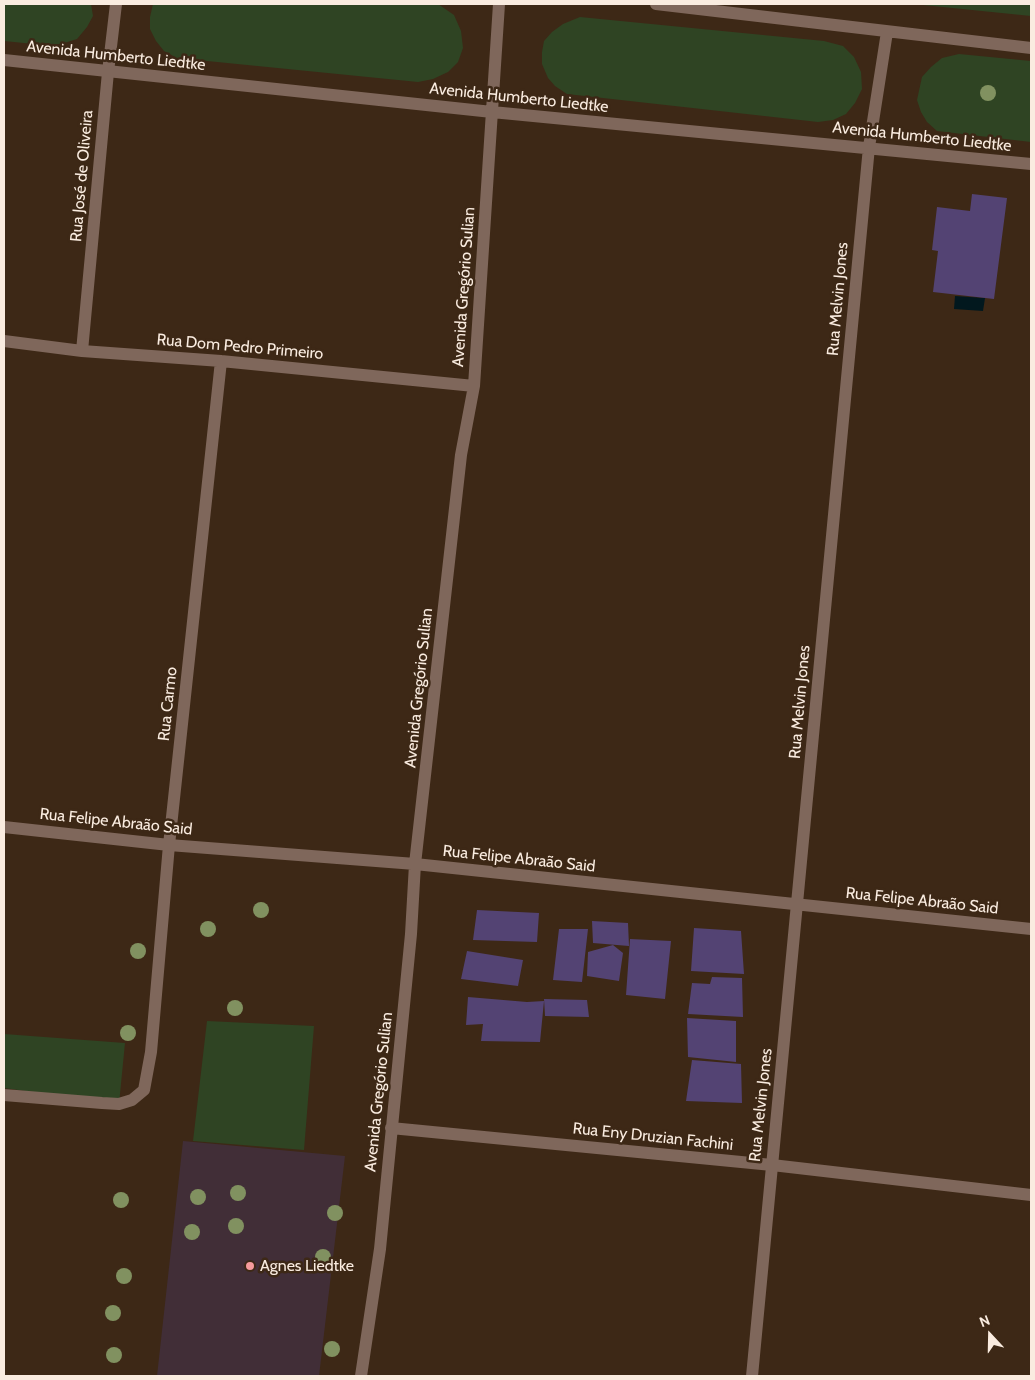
<!DOCTYPE html>
<html>
<head>
<meta charset="utf-8">
<style>
	body { margin:0 }
	#map { position:relative; width:1035px; height:1380px; overflow:hidden; background:#3d2816; font-family:Cabin,sans-serif }
	canvas { display:block }
	.frame { position:absolute; inset:0; border:5px solid #faece0; pointer-events:none }
	.north { position:absolute; left:965px; top:1310px; width:50px; height:50px; -webkit-text-stroke:4px #3d2816; paint-order:stroke; rotate:339deg; font-size:14px; font-weight:700; line-height:20px; text-align:center; color:#faece0 }
	.north::after { content:''; display:block; margin:auto; width:18px; height:22px; background:#faece0; clip-path:polygon(50% 0,100% 100%,50% 72%,0 100%) }
</style>
</head>
<body>
<div id="map">
<canvas width="1035" height="1380"></canvas>
<div class="frame"></div>
<div class="north">N</div>
</div>
<script>
const c = document.querySelector('canvas').getContext('2d');
c.lineJoin = 'round';
function paint(path, color) { c.fillStyle = color; c.fill(path, 'evenodd'); }
const shape = rows => new Path2D(rows.map(r => 'M' + r).join(''));
function stroke(path, color, width, dash) { c.strokeStyle = color; c.lineWidth = width; c.lineCap = dash ? 'butt' : 'round'; c.setLineDash(dash || []); c.stroke(path); }
function label(font, color, halo, rows, align = 'center') {
  c.font = font + ' Cabin,sans-serif'; c.lineWidth = 5; c.setLineDash([]); c.textBaseline = 'middle'; c.strokeStyle = halo; c.fillStyle = color; for (const [text, x, y, turn = 0] of rows) {
    c.save(); c.translate(x, y); c.rotate((+turn || 0) * Math.PI / 180); c.textAlign = isNaN(turn) ? turn : align; if (halo) c.strokeText(text, 0, 0); c.fillText(text, 0, 0); c.restore();
  }
}
const education = shape([
	[183,1141,345,1156,319,1376,157,1376]
]);
const green = shape([
	[4,4,91,4,93,16,87,27,77,39,61,44,44,45,4,41],
	[153,4,438,4,454,15,461,31,463,48,458,62,448,72,433,79,418,82,177,58,164,51,156,41,150,29,150,17],
	[913,4,1031,4,1031,16],
	[580,17,824,41,843,46,854,57,861,72,862,89,855,103,846,114,833,120,818,122,567,94,555,86,548,78,542,64,542,52,544,41,552,32,563,24],
	[959,54,1031,61,1031,142,937,131,927,122,921,112,917,100,922,77,931,67,942,58],
	[207,1021,314,1026,304,1150,193,1141],
	[4,1034,125,1043,119,1104,4,1088]
]);
const water = shape([
	[955,296,985,298,983,311,954,309]
]);
const building = shape([
	[972,194,1007,198,994,299,933,292,938,251,932,250,937,207,970,211],
	[477,910,539,913,537,942,473,940],
	[592,921,628,923,629,946,593,943],
	[694,928,741,931,744,974,691,971],
	[559,929,588,929,582,982,553,980],
	[630,939,671,941,665,999,626,995],
	[613,945,623,953,619,981,587,976,588,952],
	[467,951,523,960,518,986,461,979],
	[712,977,742,978,743,1017,688,1014,692,983,710,984],
	[468,997,527,1002,544,1001,540,1042,481,1041,483,1024,466,1025],
	[544,999,587,1000,589,1017,545,1016],
	[687,1018,736,1021,736,1062,688,1057],
	[692,1060,741,1064,742,1103,686,1101]
]);
const street = shape([
	[656,4,1031,48],
	[4,60,492,112,1031,164],
	[4,341,82,351,221,361,474,386],
	[82,351,108,72,116,4],
	[4,827,169,845,415,864,1031,929],
	[4,1095,102,1103,119,1104,132,1100,144,1090,151,1052,169,845,221,361],
	[391,1128,772,1165,1031,1195],
	[361,1376,380,1249,411,934,415,864,461,455,474,386,499,4],
	[752,1376,869,147,887,32]
]);
const trees = [
	[988,93],
	[261,910],
	[208,929],
	[138,951],
	[235,1008],
	[128,1033],
	[238,1193],
	[198,1197],
	[121,1200],
	[335,1213],
	[236,1226],
	[192,1232],
	[323,1257],
	[124,1276],
	[113,1313],
	[332,1349],
	[114,1355]
];
const markers = [
	[250,1266,5,"#f59b9c"]
];
const streetNames = [
	["Avenida Humberto Liedtke",116,56,6],
	["Avenida Humberto Liedtke",519,98,6],
	["Avenida Humberto Liedtke",922,137,6],
	["Rua José de Oliveira",82,176,-85],
	["Avenida Gregório Sulian",464,287,-86],
	["Rua Melvin Jones",838,299,-85],
	["Rua Dom Pedro Primeiro",240,347,5],
	["Avenida Gregório Sulian",419,688,-84],
	["Rua Melvin Jones",800,702,-85],
	["Rua Carmo",168,704,-84],
	["Rua Felipe Abraão Said",116,822,6],
	["Rua Felipe Abraão Said",519,859,6],
	["Rua Felipe Abraão Said",922,901,6],
	["Avenida Gregório Sulian",379,1092,-84],
	["Rua Melvin Jones",761,1105,-84],
	["Rua Eny Druzian Fachini",653,1137,6]
];
const poiNames = [
	["Agnes Liedtke",260,1266]
];
paint(education, '#412e37');
paint(green, '#2f4423');
paint(water, '#02181e');
paint(building, '#534373');
stroke(street, '#7f675b', 12);
c.fillStyle = '#819160';
for (const [x, y] of trees) { c.beginPath(); c.arc(x, y, 8, 0, 2 * Math.PI); c.fill(); }
for (const [x, y, r, color] of markers) { const dot = new Path2D(); dot.arc(x, y, r, 0, 2 * Math.PI); c.fillStyle = color; c.fill(dot); stroke(dot, '#3d2816', 2); }
label('16px', '#faece0', '#3d2816', streetNames);
label('16px', '#faece0', '#3d2816', poiNames, 'left');
</script>
</body>
</html>
